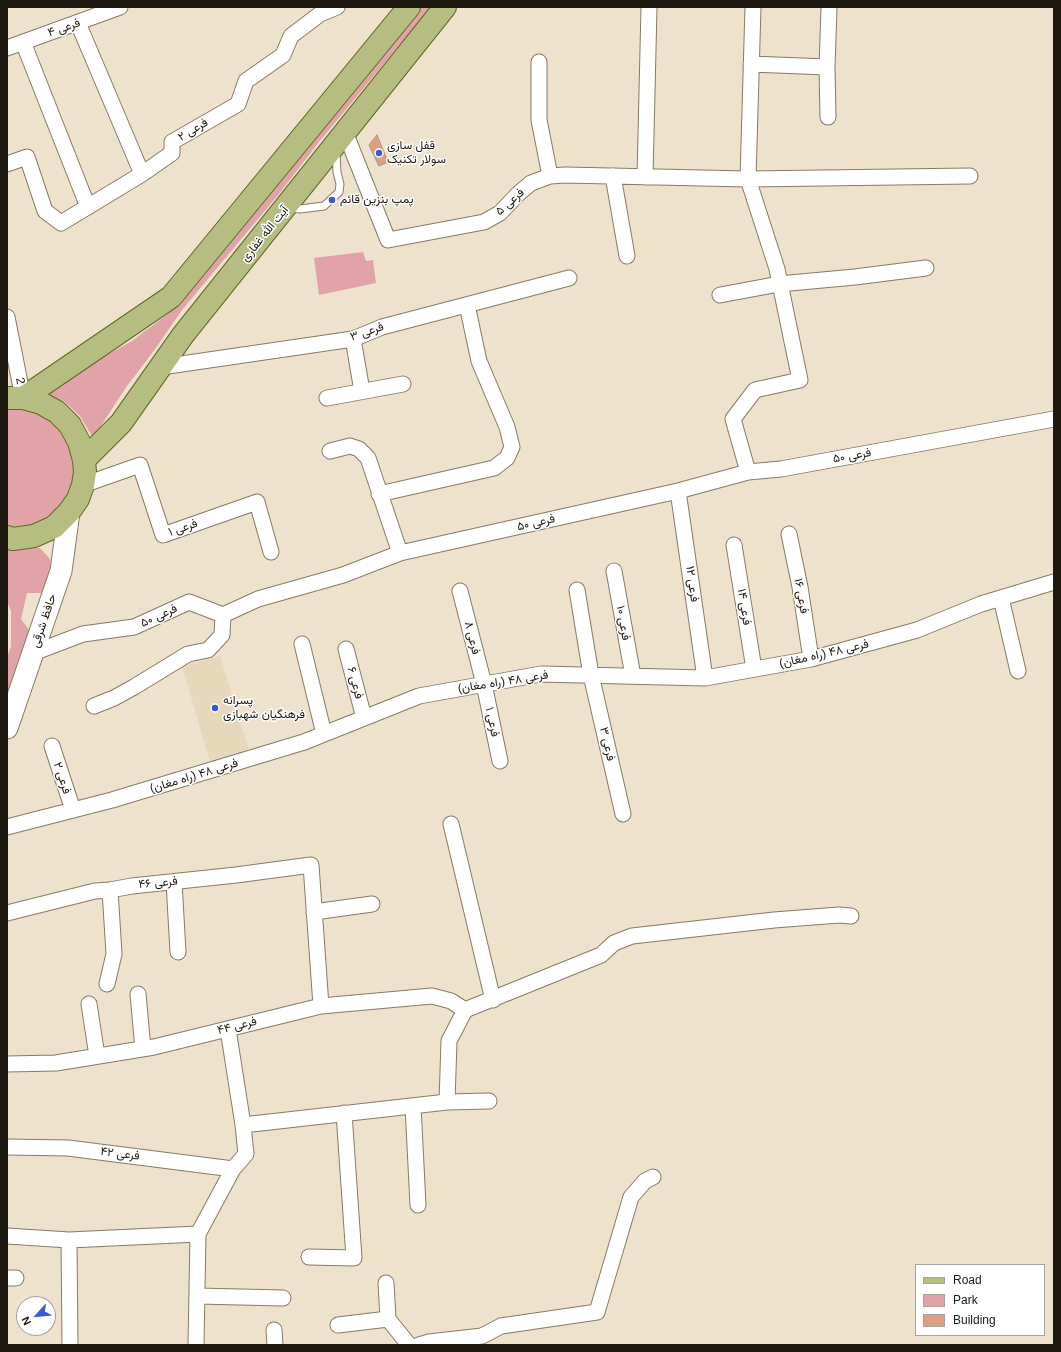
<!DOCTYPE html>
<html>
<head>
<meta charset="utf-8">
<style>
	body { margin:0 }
	#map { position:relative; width:1061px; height:1352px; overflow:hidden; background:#eee2cc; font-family:Arial,sans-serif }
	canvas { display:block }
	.frame { position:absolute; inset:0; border:8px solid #1d1911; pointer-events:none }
	.legend { position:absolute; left:915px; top:1264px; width:130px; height:72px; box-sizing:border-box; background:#fff; border:1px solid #a5a3a0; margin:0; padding:5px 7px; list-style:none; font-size:12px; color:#1d1911 }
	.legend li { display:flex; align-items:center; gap:8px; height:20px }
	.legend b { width:20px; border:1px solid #a5a3a0 }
	.north { position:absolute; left:16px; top:1296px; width:40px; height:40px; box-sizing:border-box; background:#fff; border:1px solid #a5a3a0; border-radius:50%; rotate:243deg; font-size:11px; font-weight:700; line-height:16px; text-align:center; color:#1d1911 }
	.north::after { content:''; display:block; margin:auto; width:14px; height:18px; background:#3d5acc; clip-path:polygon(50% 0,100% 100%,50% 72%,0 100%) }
</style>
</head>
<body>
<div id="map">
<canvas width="1061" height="1352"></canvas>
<div class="frame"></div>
<ul class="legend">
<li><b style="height:5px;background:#b5be80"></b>Road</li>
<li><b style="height:11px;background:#e1a3a8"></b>Park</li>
<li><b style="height:11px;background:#dfa081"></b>Building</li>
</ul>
<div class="north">N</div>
</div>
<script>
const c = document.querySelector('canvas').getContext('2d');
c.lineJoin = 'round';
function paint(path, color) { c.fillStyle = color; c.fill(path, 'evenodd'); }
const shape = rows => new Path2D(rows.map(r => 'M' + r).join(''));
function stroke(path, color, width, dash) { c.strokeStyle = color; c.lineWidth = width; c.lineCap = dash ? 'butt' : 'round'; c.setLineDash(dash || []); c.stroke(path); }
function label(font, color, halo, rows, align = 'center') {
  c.font = font + ' Arial,Vazirmatn,sans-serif'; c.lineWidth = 3; c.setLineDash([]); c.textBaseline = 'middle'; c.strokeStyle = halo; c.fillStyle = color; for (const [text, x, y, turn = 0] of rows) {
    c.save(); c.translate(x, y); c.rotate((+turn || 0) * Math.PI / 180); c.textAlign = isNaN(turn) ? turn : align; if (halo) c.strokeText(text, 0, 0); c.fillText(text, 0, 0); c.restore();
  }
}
const built = shape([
	[220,656,249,750,210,762,182,666]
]);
const green = shape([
	[418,7,431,7,319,142,278,195,182,310,153,352,127,386,93,438,80,416,66,403,51,396,50,390,87,366,132,341,169,313],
	[363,252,366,261,373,260,376,283,319,295,314,258],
	[17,408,36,412,54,422,67,437,74,456,75,476,69,495,57,511,41,522,21,527,7,526,7,409],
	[7,548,40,548,50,559,53,575,45,593,27,593,21,619,32,634,7,710,7,658,11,646,11,611,7,601]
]);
const building = shape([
	[377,135,388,162,379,166,369,145,377,135]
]);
const service = shape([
	[289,208,300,209,324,206,339,192,340,184,337,172,336,153]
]);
const minor = shape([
	[78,23,142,174],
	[23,42,88,207],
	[7,48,120,7],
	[539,62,539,120,550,176],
	[751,64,827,67],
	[828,117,827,67,829,9],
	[345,132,388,240,484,222,500,213,518,194,531,183,550,176,565,175,748,179,970,176],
	[7,164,27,157,45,211,61,223,142,174,172,153,172,142,238,104,246,81,283,55,291,36,320,14,337,7],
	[613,176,627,256],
	[645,177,649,7],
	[720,295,779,284,855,277,926,268],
	[7,317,23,398],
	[353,339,362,391],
	[161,367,353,339,382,327,569,278],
	[327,398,403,384],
	[330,451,350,446,359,449,368,458,400,553],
	[748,472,733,419,755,390,800,380,777,269,748,179,753,7],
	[83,485,140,465,163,535,257,502,271,552],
	[678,491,705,678],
	[379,494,494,468,507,458,512,447,507,427,479,361,467,305],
	[789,534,800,587,811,659],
	[734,545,754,669],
	[614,571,633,676],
	[577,590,591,675,623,814],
	[460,591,484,684,500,761],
	[1001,598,1018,671],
	[302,644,324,734],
	[346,649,364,718],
	[33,653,83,634,134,627,189,602,223,615,258,599,343,575,400,553,678,491,748,472,781,469,1054,419],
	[94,706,114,698,134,687,188,654,208,650,222,635,223,615],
	[52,746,73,810],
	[451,824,493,1000],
	[7,827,112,800,304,742,419,696,541,674,705,678,811,659,917,630,981,604,1054,582],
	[174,882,178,952],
	[314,912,372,904],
	[7,913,95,891,110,890,132,886,236,875,311,865,321,1006],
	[107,984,114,954,110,890],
	[138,994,143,1049],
	[89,1004,97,1056],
	[7,1064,56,1063,154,1047,321,1006,432,996,451,1001,465,1010],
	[447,1102,449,1041,465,1010,601,955,614,943,632,936,774,920,839,915,851,916],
	[413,1106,418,1205],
	[243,1125,447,1102,489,1101],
	[7,1147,68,1148,233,1169],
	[7,1236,69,1240,198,1234],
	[69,1240,70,1345],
	[309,1257,354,1258,344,1113],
	[7,1278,16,1278],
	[386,1283,388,1319,409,1345],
	[197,1296,283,1298],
	[338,1325,388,1319],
	[274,1330,275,1345],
	[196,1345,198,1234,233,1169,246,1154,243,1125,228,1029],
	[419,1345,429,1342,482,1336,501,1326,597,1312,631,1197,645,1181,653,1177]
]);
const secondary = shape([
	[7,728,61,571,69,512]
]);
const primary = shape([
	[7,398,23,398,41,403,57,412,70,425,79,442,84,460,85,472,83,485,78,499,69,512,54,527,34,536,13,539,7,537],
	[23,398,171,297,409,7],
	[84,460,121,423,183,335,445,7]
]);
const markers = [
	[379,153,4,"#3d5acc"],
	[332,200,4,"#3d5acc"],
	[215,708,4,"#3d5acc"]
];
const streetNames = [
	["فرعی ۴",64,28,-19],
	["فرعی ۲",193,130,-31],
	["فرعی ۵",510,202,-42],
	["آیت الله غفاری",265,234,-51],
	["فرعی ۳",367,332,-19],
	["2",20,381,79],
	["فرعی ۵۰",852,456,-10],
	["فرعی ۵۰",536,523,-13],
	["فرعی ۱",183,528,-19],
	["فرعی ۱۲",692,584,82],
	["فرعی ۱۶",801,596,80],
	["فرعی ۱۴",744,607,81],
	["فرعی ۵۰",159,616,-25],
	["حافظ شرقی",44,621,-71],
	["فرعی ۱۰",623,623,80],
	["فرعی ۸",472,638,76],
	["فرعی ۴۸ (راه مغان)",824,654,-13],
	["فرعی ۴۸ (راه مغان)",503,682,-9],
	["فرعی ۶",355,683,76],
	["فرعی ۱",492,722,78],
	["فرعی ۳",607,744,77],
	["فرعی ۴۸ (راه مغان)",194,776,-17],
	["فرعی ۲",62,778,72],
	["فرعی ۴۶",158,883,-5],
	["فرعی ۴۴",237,1026,-14],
	["فرعی ۴۲",120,1154,7]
];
const poiNames = [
	["قفل سازی",387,146],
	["سولار تکنیک",387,160],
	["پمپ بنزین قائم",340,200],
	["پسرانه",223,701],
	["فرهنگیان شهبازی",223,715]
];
paint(built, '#e7d7bb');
paint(green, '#e1a3a8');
paint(building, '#dfa081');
stroke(building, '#ab9489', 1);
stroke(service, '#867b67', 9);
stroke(minor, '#867b67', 17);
stroke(secondary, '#867b67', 23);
stroke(primary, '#5f6822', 24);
stroke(service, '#fff', 7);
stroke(minor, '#fff', 15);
stroke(secondary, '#fff', 21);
stroke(primary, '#b5be80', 22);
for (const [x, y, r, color] of markers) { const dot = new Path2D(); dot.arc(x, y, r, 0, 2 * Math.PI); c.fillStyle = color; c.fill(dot); stroke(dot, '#fff', 1.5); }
label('12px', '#1d1911', '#fff', streetNames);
label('12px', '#1d1911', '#fff', poiNames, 'left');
</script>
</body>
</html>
